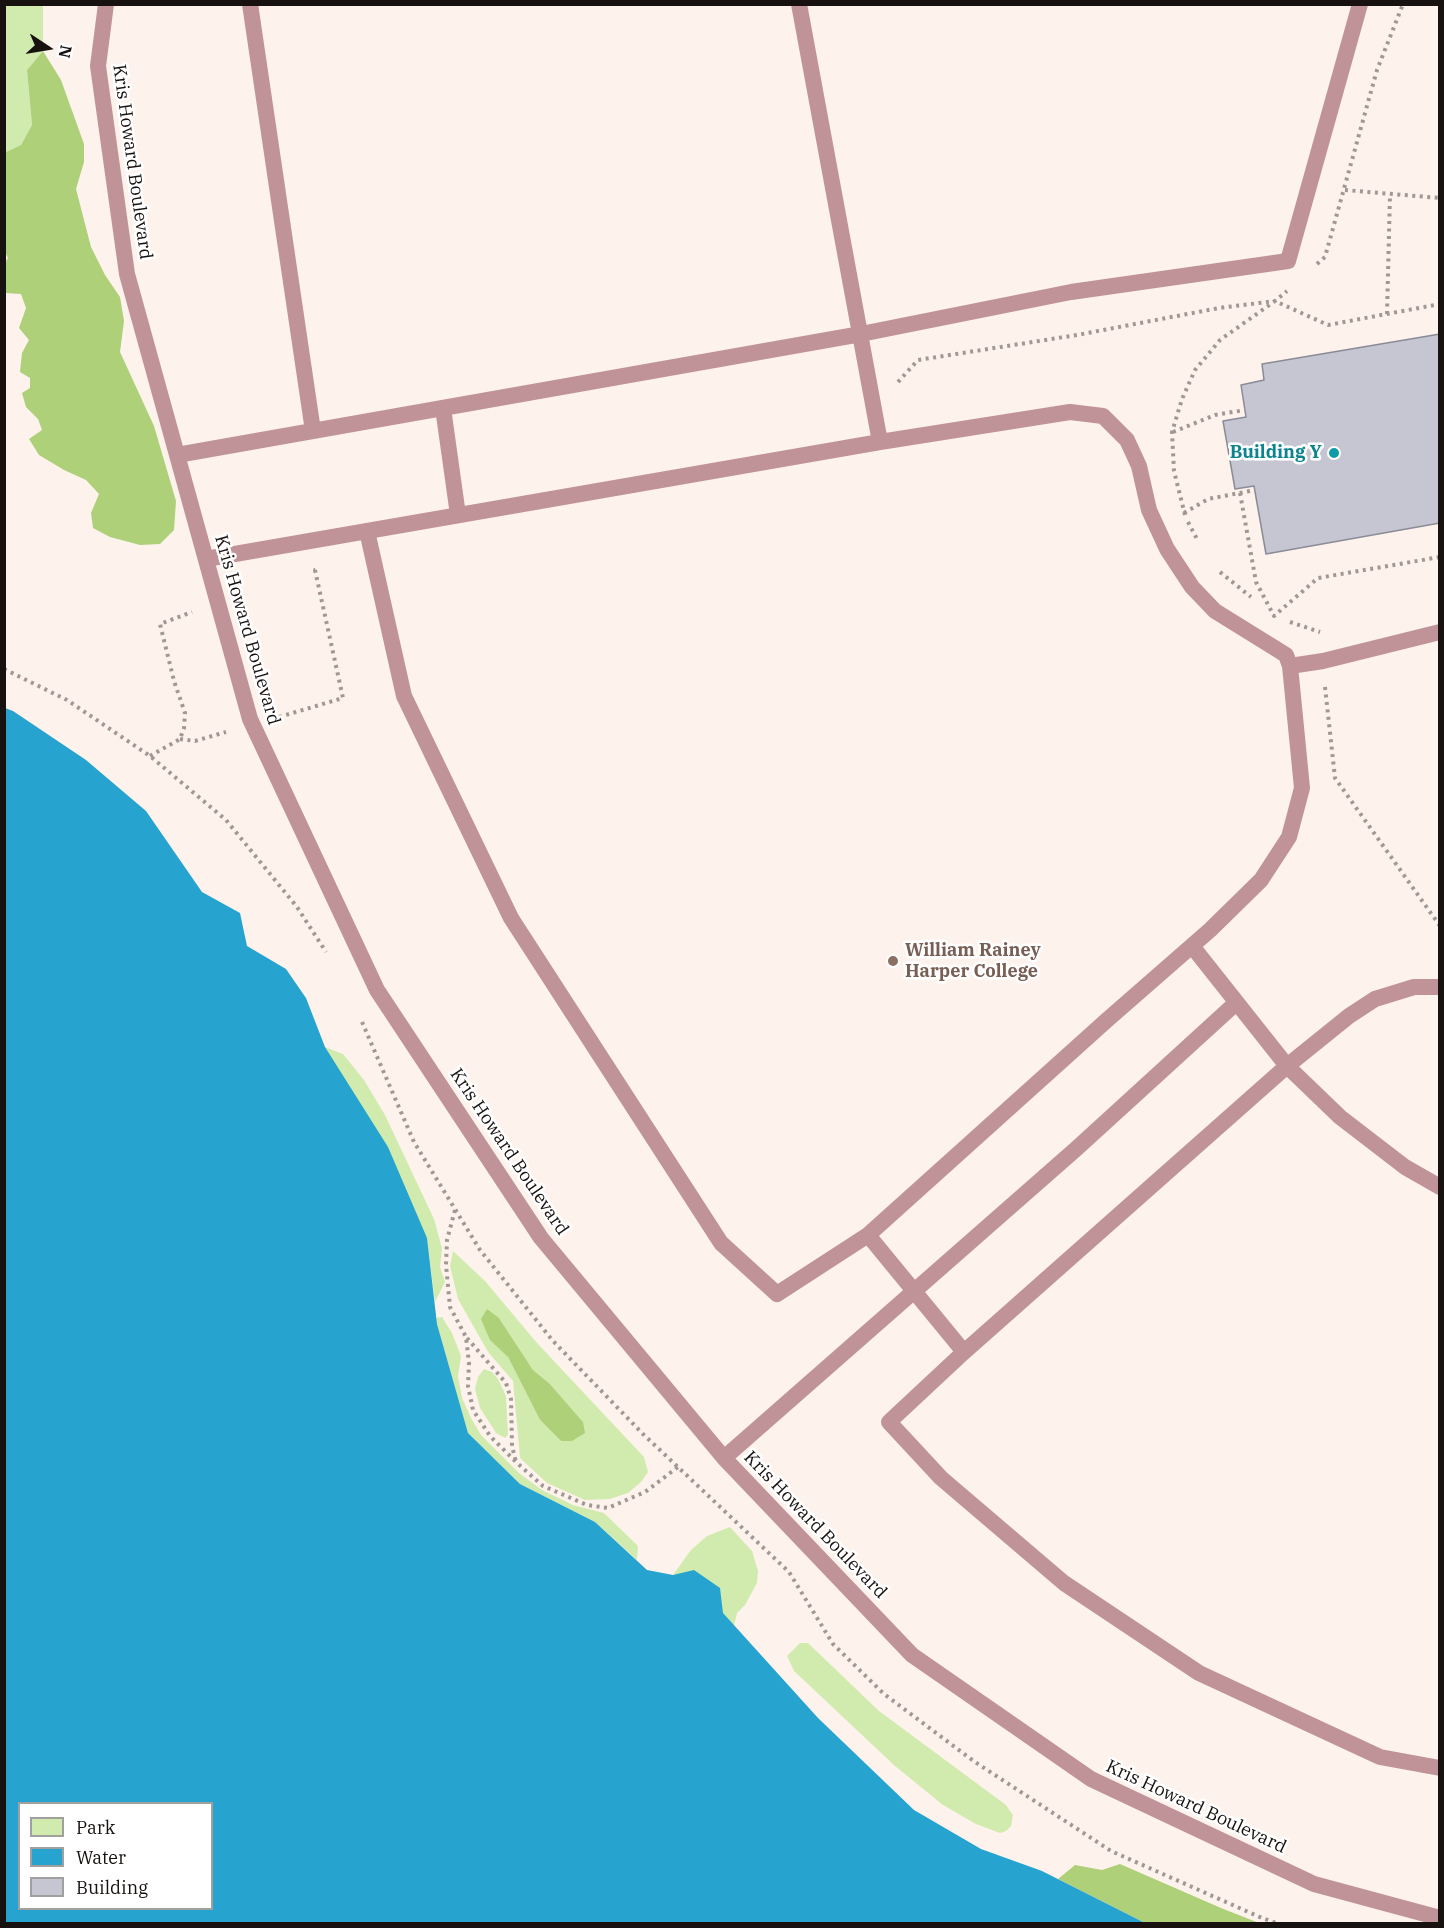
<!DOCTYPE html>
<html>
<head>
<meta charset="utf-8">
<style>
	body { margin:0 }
	#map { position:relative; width:1444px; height:1928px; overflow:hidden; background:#fef2ed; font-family:"IBM Plex Serif",serif }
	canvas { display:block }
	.frame { position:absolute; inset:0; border:6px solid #171210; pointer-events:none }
	.legend { position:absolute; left:18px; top:1802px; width:195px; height:108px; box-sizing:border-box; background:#fff; border:2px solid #a2a09f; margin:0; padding:8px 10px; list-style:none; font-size:18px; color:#171210 }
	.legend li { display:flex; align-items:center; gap:12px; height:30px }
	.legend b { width:30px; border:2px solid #a2a09f }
	.north { position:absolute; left:18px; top:18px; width:60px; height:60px; -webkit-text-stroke:4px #fff; paint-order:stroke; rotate:102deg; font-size:16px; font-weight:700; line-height:24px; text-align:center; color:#171210 }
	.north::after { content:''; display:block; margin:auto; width:21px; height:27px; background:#171210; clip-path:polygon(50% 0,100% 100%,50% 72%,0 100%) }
</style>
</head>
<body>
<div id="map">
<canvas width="1444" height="1928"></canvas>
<div class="frame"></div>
<ul class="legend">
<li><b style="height:16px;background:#d1ebaf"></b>Park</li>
<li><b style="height:16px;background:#26a3ce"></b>Water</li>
<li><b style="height:16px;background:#c6c6d3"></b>Building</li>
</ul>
<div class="north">N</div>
</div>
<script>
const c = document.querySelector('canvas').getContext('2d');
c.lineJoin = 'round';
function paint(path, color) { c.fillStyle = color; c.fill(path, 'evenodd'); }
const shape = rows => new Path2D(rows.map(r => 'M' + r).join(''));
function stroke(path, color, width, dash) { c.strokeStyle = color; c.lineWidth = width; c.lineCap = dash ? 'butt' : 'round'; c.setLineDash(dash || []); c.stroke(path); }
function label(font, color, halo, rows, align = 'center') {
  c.font = font + ' "IBM Plex Serif",serif'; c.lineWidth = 5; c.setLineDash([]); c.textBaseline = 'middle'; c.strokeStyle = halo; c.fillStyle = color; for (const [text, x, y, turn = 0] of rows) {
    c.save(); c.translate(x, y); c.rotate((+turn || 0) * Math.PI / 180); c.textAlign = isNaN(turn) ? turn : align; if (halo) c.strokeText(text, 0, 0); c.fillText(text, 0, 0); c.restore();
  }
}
const green = shape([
	[5,5,43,5,43,51,27,70,32,125,21,145,6,152,5,156],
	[325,1047,343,1054,364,1080,385,1115,434,1219,442,1248,440,1267,445,1282,435,1302,427,1238],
	[453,1251,485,1281,537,1343,644,1457,648,1472,641,1482,628,1493,610,1499,585,1500,547,1483,520,1458,513,1381,488,1352,458,1299,450,1266],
	[499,1318,533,1370,550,1384,583,1422,572,1441,561,1441,540,1420,508,1357],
	[442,1317,452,1333,461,1356,458,1376,462,1398,471,1418,481,1435,519,1473,542,1490,573,1505,604,1513,638,1546,637,1560,595,1522,520,1484,468,1433,437,1324,436,1318],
	[484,1369,492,1372,498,1379,506,1396,508,1435,505,1438,496,1433,480,1408,475,1389,478,1377],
	[730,1527,752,1551,758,1571,757,1583,745,1605,737,1613,734,1626,722,1613,673,1575,691,1550,707,1536],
	[800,1643,808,1643,879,1711,1006,1805,1013,1815,1011,1826,1006,1831,1000,1833,976,1824,943,1805,895,1766,794,1671,787,1656]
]);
const forest = shape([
	[43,51,61,80,84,144,84,162,76,189,91,247,105,275,120,297,124,321,120,352,154,426,176,501,174,530,160,544,140,545,110,537,93,528,91,513,99,494,86,480,64,470,39,455,29,439,42,430,38,419,26,407,22,393,30,388,30,378,20,372,22,353,29,340,19,328,26,308,21,294,5,293,5,263,8,258,4,250,4,156,6,152,21,145,32,125,27,70],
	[487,1309,499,1318,533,1370,550,1384,583,1422,585,1433,572,1441,561,1441,540,1420,508,1357,490,1340,481,1319],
	[1120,1864,1221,1908,1259,1923,1145,1923,1058,1879,1075,1865,1102,1870]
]);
const water = shape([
	[5,708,13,711,86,760,146,811,202,892,240,913,247,946,286,969,306,998,325,1047,388,1147,427,1238,437,1324,468,1433,520,1484,595,1522,647,1570,673,1575,694,1570,720,1588,723,1613,818,1718,914,1810,981,1849,1042,1871,1145,1923,5,1923],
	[20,1804,212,1804,212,1908,20,1908]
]);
const building = shape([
	[1440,334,1440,523,1266,554,1254,486,1235,489,1223,421,1246,417,1241,385,1264,380,1262,364,1440,334]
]);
const path = shape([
	[1345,190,1440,198],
	[1317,264,1325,257,1377,70,1403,4],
	[1387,314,1390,194],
	[898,382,918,360,1077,335,1219,308,1275,301,1287,291],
	[1173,432,1215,415,1245,410],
	[1240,493,1256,582,1274,616,1318,578,1440,557],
	[1184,513,1208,499,1255,490],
	[1185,515,1174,471,1172,432,1182,399,1195,370,1220,340,1275,301,1328,325,1440,304],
	[1188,522,1197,539],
	[1220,572,1251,597],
	[1290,622,1320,632],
	[4,669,67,700,150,756,226,820,297,907,326,952],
	[1325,687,1335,778,1440,926],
	[279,717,343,698,315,570,318,570],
	[180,739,195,741,226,732],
	[150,756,180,739,184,728,185,713,174,681,160,624,192,612],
	[362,1022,414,1142,480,1250,553,1341,643,1434,789,1572,833,1644,884,1694,975,1762,1111,1851,1262,1918,1279,1924],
	[455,1210,447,1240,446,1265,450,1307,466,1337,469,1363,468,1386,473,1410,490,1436,516,1462,543,1486,587,1505,608,1508,645,1492,678,1467],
	[467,1338,506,1383,511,1399,512,1446,516,1462]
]);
const lane = shape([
	[106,4,98,66,127,274,250,719,377,990,541,1238,724,1458,912,1655,1091,1779,1314,1884,1440,1918],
	[250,4,313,431],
	[443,408,458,515],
	[880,442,1070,412,1103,416,1127,440,1139,466,1149,510,1167,549,1192,587,1215,611,1286,655,1290,666,1302,788,1289,837,1261,880,1210,930,1107,1020,868,1235,964,1352,1287,1066,1192,946],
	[177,455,861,334,1071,292,1288,261,1360,4],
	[367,531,404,696,511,918,721,1243,777,1294,868,1235],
	[206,559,880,442,799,4],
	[1290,666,1323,661,1440,632],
	[1440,987,1414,987,1375,999,1349,1016,1287,1066,1340,1117,1405,1167,1440,1187],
	[964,1352,889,1422,941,1478,1064,1583,1199,1673,1380,1757,1440,1768],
	[724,1458,1076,1149,1236,1003]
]);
const markers = [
	[1334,453,6,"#0f9aa8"],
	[893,961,6,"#8d6e63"]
];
const streetNames = [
	["Kris Howard Boulevard",132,162,82],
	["Kris Howard Boulevard",247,630,74],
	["Kris Howard Boulevard",509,1152,56],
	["Kris Howard Boulevard",815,1525,46],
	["Kris Howard Boulevard",1196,1807,25]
];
const cultureNames = [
	["Building Y",1322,453]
];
const educationNames = [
	["William Rainey",905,951],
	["Harper College",905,972]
];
paint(green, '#d1ebaf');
paint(forest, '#add079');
paint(water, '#26a3ce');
paint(building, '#c6c6d3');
stroke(building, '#8b8b97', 1.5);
stroke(path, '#a19894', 4, [3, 4.5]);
stroke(lane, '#c09399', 16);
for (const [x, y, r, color] of markers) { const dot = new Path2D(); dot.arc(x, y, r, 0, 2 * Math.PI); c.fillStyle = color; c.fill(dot); stroke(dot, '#fff', 2); }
label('18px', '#171210', '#fff', streetNames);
label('bold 18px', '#0d838f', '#fff', cultureNames, 'right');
label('bold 18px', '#785e54', '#fff', educationNames, 'left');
</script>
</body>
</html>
